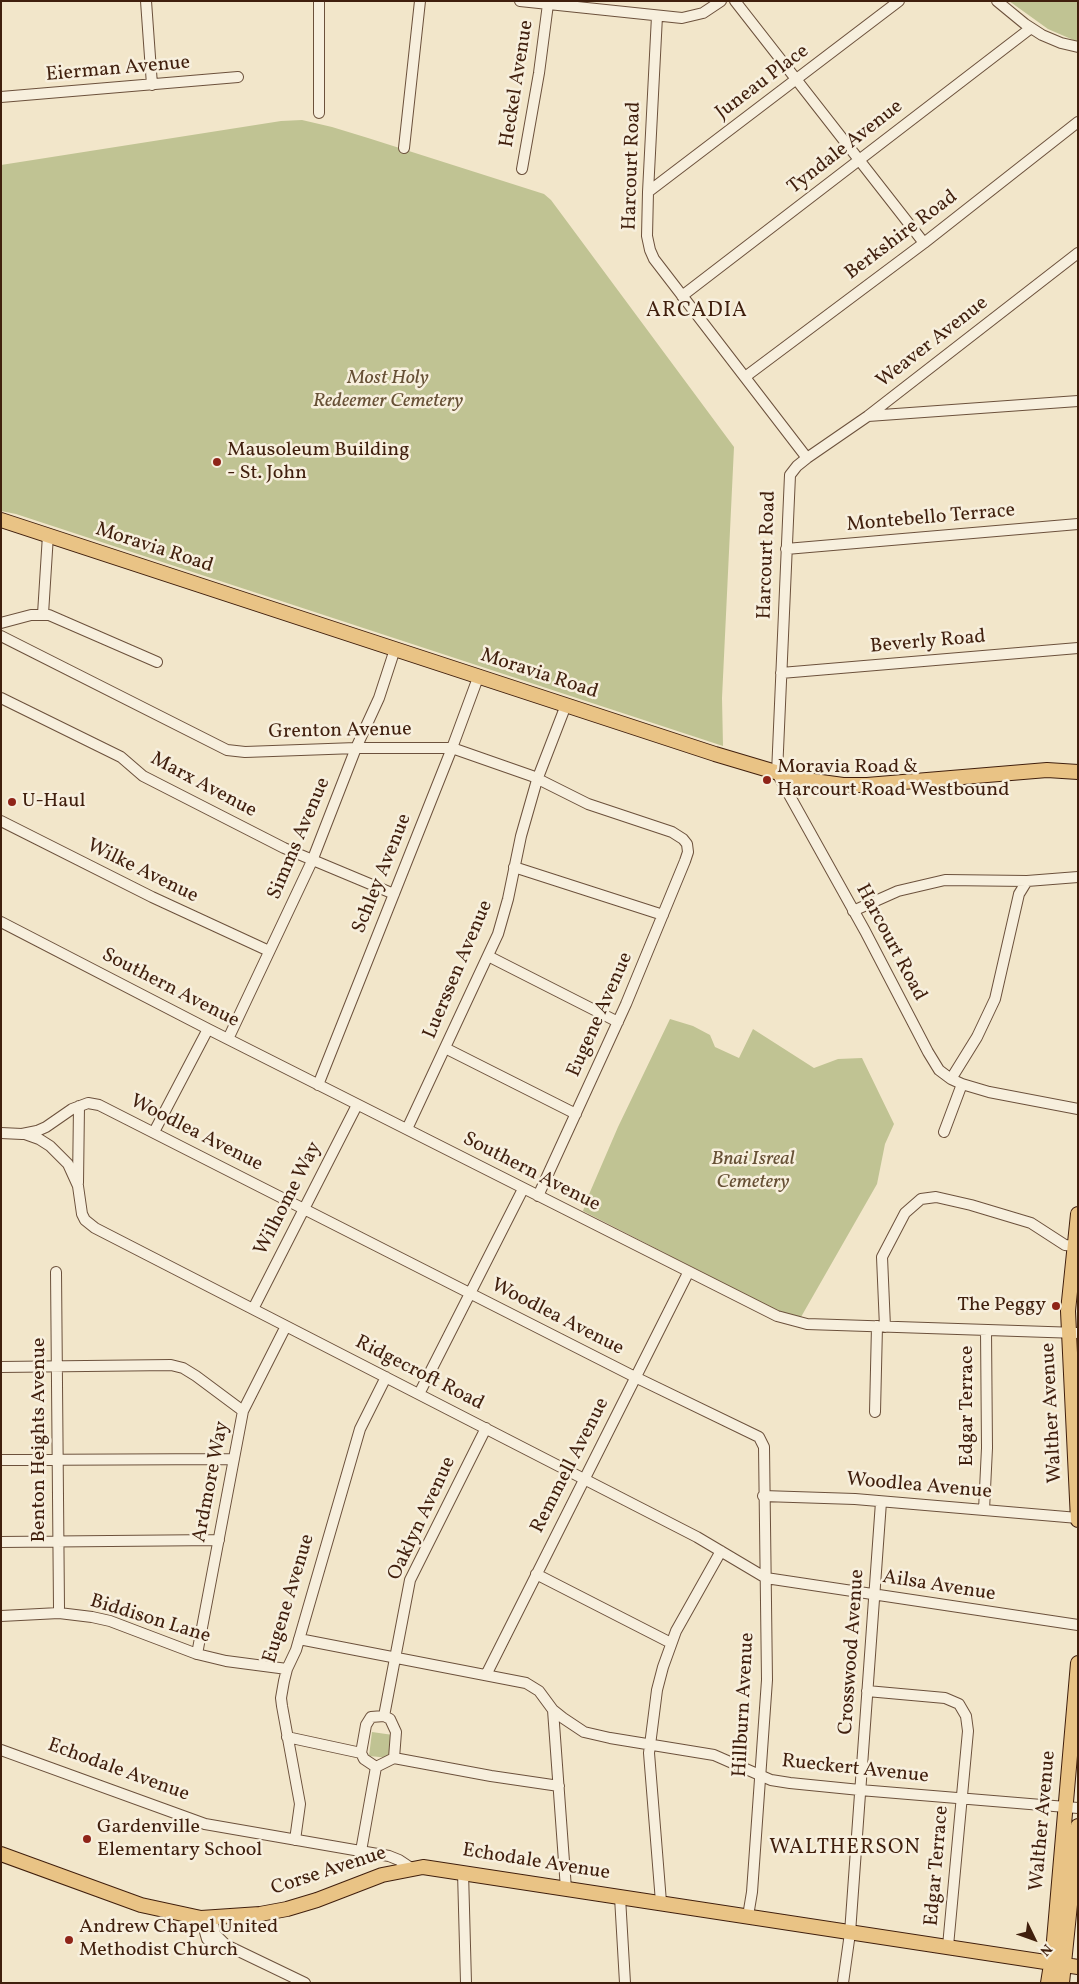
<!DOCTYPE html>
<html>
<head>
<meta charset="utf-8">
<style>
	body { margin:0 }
	#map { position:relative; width:1079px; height:1984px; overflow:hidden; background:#f2e6ca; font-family:Vollkorn,serif }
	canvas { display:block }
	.frame { position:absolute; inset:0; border:2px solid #401f0d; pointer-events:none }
	.north { position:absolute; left:1009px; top:1914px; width:50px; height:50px; -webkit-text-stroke:4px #f7efdd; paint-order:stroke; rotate:132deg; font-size:14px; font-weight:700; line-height:20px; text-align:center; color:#401f0d }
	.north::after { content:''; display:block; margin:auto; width:18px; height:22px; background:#401f0d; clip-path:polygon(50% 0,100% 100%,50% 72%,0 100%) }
</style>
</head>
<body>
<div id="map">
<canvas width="1079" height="1984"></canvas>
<div class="frame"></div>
<div class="north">N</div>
</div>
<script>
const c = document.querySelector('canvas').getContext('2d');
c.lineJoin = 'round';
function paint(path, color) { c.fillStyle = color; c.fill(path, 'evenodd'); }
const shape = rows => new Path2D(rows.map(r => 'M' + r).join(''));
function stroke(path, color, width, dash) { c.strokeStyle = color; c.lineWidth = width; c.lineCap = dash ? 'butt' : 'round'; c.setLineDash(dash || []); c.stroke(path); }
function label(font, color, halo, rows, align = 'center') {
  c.font = font + ' Vollkorn,serif'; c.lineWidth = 5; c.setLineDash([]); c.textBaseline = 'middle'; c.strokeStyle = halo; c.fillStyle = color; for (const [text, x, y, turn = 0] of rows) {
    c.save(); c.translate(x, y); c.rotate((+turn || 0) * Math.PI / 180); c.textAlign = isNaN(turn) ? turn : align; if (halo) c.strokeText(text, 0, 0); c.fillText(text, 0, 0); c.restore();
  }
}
const green = shape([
	[1009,1,1078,1,1078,42,1048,29],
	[302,120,332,127,368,138,544,194,551,200,734,447,722,698,723,746,16,514,1,511,1,165,281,121],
	[670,1019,693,1026,710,1035,715,1047,739,1058,753,1029,814,1068,838,1059,862,1058,894,1124,885,1144,877,1184,801,1317,781,1312,768,1306,583,1211,587,1199,618,1127],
	[372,1732,393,1735,390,1758,369,1756]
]);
const minor = shape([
	[146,1,152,85],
	[520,1,682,18,703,13,721,1],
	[735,1,924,243],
	[997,1,1025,24,1042,35,1061,43,1078,47],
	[657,16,648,192,647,236,650,250,654,259,807,458],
	[1,97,238,77],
	[319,113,319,1],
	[404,148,420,1],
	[522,169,539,73,548,4],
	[648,192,899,1],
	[1078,253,868,416,807,458,797,466,790,475,777,773,865,931,928,1052,939,1070,951,1079,962,1084,989,1092,1078,1109],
	[682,296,1031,28],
	[745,377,924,243,1078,122],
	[868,416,1078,401],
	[786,549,1078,524],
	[43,614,48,535],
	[1,623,31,615,49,615,157,662],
	[1,636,227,750,245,752,356,748,452,748,532,776,588,804,672,832,683,839,687,844,688,852,685,861,626,1004,538,1196],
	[781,673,1078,648],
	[1,698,121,757,143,776,284,848,394,894],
	[1,821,152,897,269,951],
	[514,867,663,915],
	[853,911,898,891,945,880,1027,881,1078,877],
	[1,922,208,1029,777,1316,807,1324,1078,1333],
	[488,956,618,1022],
	[228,1039,312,861,356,748,379,698,395,649],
	[445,1048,576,1114],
	[951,1079,977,1037,995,999,1019,894,1027,881],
	[318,1085,452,748,479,675],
	[407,1129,498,934,508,899,521,836,537,780,566,705],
	[154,1132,208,1029],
	[944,1132,962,1084],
	[1,1133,22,1134,37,1131,46,1127,72,1109,88,1103,99,1105,635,1377,759,1437,764,1447,767,1680,752,1892,748,1916],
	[25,1134,39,1139,50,1146,68,1164,78,1186,82,1214,85,1220,95,1228,697,1537,766,1578,1078,1625],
	[78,1183,79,1106],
	[56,1272,59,1608],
	[253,1309,357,1105],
	[885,1327,882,1257,905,1213,921,1199,936,1197,971,1205,1031,1223,1065,1245,1074,1246,1078,1244],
	[1,1367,171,1365,183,1368,196,1376,243,1411],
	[419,1394,523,1189],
	[875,1412,877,1326],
	[1,1460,234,1459],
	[763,1496,855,1499,1078,1518],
	[984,1510,987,1448,986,1331],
	[1,1542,219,1540],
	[536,1574,671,1643],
	[1,1616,59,1613,92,1617,110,1621,197,1654,226,1661,287,1669],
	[299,1639,526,1683,539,1691,553,1710,563,1718,584,1732,610,1738,714,1755,771,1780,790,1783,860,1790,1078,1808],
	[197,1654,243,1411,286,1326],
	[486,1675,688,1273],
	[867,1691,945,1698,959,1704,966,1716,968,1731,948,1946],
	[553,1710,566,1889],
	[384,1716,410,1580,486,1428],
	[287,1737,361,1753],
	[1,1750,205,1824,389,1856,399,1860,411,1868],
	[361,1753,364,1759,376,1767,394,1758,491,1776,559,1786],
	[361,1753,366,1725,371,1717,384,1716,390,1719,396,1732,394,1758],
	[295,1840,300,1804,282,1706,281,1698,284,1681,287,1669,296,1650,360,1429,386,1377],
	[361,1851,376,1767],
	[463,1872,466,1983],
	[620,1897,625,1983],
	[661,1902,649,1753,657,1690,663,1667,676,1631,721,1551],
	[201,1918,207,1939,216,1945,226,1945],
	[212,1918,215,1934,226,1945,305,1983],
	[843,1983,850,1933,881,1502]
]);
const major = shape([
	[1,520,715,754,799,779,843,785,867,785,1047,770,1078,772],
	[1078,1214,1068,1311,1078,1520],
	[1,1854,141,1905,201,1918,260,1914,287,1909,317,1900,382,1875,423,1867,1078,1967],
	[1048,1983,1053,1952,1078,1663],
	[1062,1983,1078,1826]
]);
const markers = [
	[217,462,5,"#8f2418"],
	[767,780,5,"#8f2418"],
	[12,802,5,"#8f2418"],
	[1056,1306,5,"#8f2418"],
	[87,1839,5,"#8f2418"],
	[69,1940,5,"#8f2418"]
];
const streetNames = [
	["Eierman Avenue",118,70,-5],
	["Juneau Place",763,83,-37],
	["Heckel Avenue",518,84,-81],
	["Tyndale Avenue",846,148,-38],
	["Harcourt Road",633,166,-88],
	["Berkshire Road",902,236,-37],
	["Weaver Avenue",933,343,-38],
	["Montebello Terrace",931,519,-5],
	["Moravia Road",154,549,18],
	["Harcourt Road",768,555,-88],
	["Beverly Road",928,643,-5],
	["Moravia Road",539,675,18],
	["Grenton Avenue",340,732,-1],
	["Marx Avenue",203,786,28],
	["Simms Avenue",300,839,-67],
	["Wilke Avenue",142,872,26],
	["Schley Avenue",383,874,-68],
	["Harcourt Road",890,943,62],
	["Luerssen Avenue",459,970,-67],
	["Southern Avenue",170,989,27],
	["Eugene Avenue",601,1015,-66],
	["Woodlea Avenue",196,1134,27],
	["Southern Avenue",531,1173,27],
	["Wilhome Way",289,1199,-63],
	["Woodlea Avenue",557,1318,27],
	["Ridgecroft Road",419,1374,27],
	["Edgar Terrace",968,1406,-90],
	["Walther Avenue",1053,1413,-93],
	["Benton Heights Avenue",40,1440,-90],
	["Remmell Avenue",571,1466,-63],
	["Ardmore Way",212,1482,-79],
	["Woodlea Avenue",919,1487,5],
	["Oaklyn Avenue",423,1519,-65],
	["Ailsa Avenue",939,1587,9],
	["Eugene Avenue",290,1599,-73],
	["Biddison Lane",150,1620,17],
	["Crosswood Avenue",853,1652,-86],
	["Hillburn Avenue",745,1705,-87],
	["Rueckert Avenue",855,1770,6],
	["Echodale Avenue",118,1771,20],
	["Walther Avenue",1044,1821,-85],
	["Echodale Avenue",536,1863,9],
	["Edgar Terrace",938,1866,-85],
	["Corse Avenue",329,1872,-18]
];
const parkNames = [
	["Most Holy",388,379],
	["Redeemer Cemetery",388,402],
	["Bnai Isreal",753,1160],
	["Cemetery",753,1183]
];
const poiNames = [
	["Mausoleum Building",227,451],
	["- St. John",227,474],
	["Moravia Road &",777,768],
	["Harcourt Road Westbound",777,791],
	["U-Haul",22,802],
	["The Peggy",1046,1306,"right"],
	["Gardenville",97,1828],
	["Elementary School",97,1851],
	["Andrew Chapel United",79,1928],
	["Methodist Church",79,1951]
];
const neighbourhoodNames = [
	["ARCADIA",697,312],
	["WALTHERSON",845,1849]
];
paint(green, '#c0c393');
stroke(minor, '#6c513c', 12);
stroke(major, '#401f0d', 16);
stroke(minor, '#f7efdd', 10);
stroke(major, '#e9c385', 14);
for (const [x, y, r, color] of markers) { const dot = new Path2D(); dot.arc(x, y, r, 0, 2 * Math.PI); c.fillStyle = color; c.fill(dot); stroke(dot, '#f7efdd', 2); }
label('20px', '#401f0d', '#f7efdd', streetNames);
label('italic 20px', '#665035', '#f7efdd', parkNames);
label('20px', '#401f0d', '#f7efdd', poiNames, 'left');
c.letterSpacing = '1px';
label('21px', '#401f0d', '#f7efdd', neighbourhoodNames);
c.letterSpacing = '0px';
</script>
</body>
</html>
